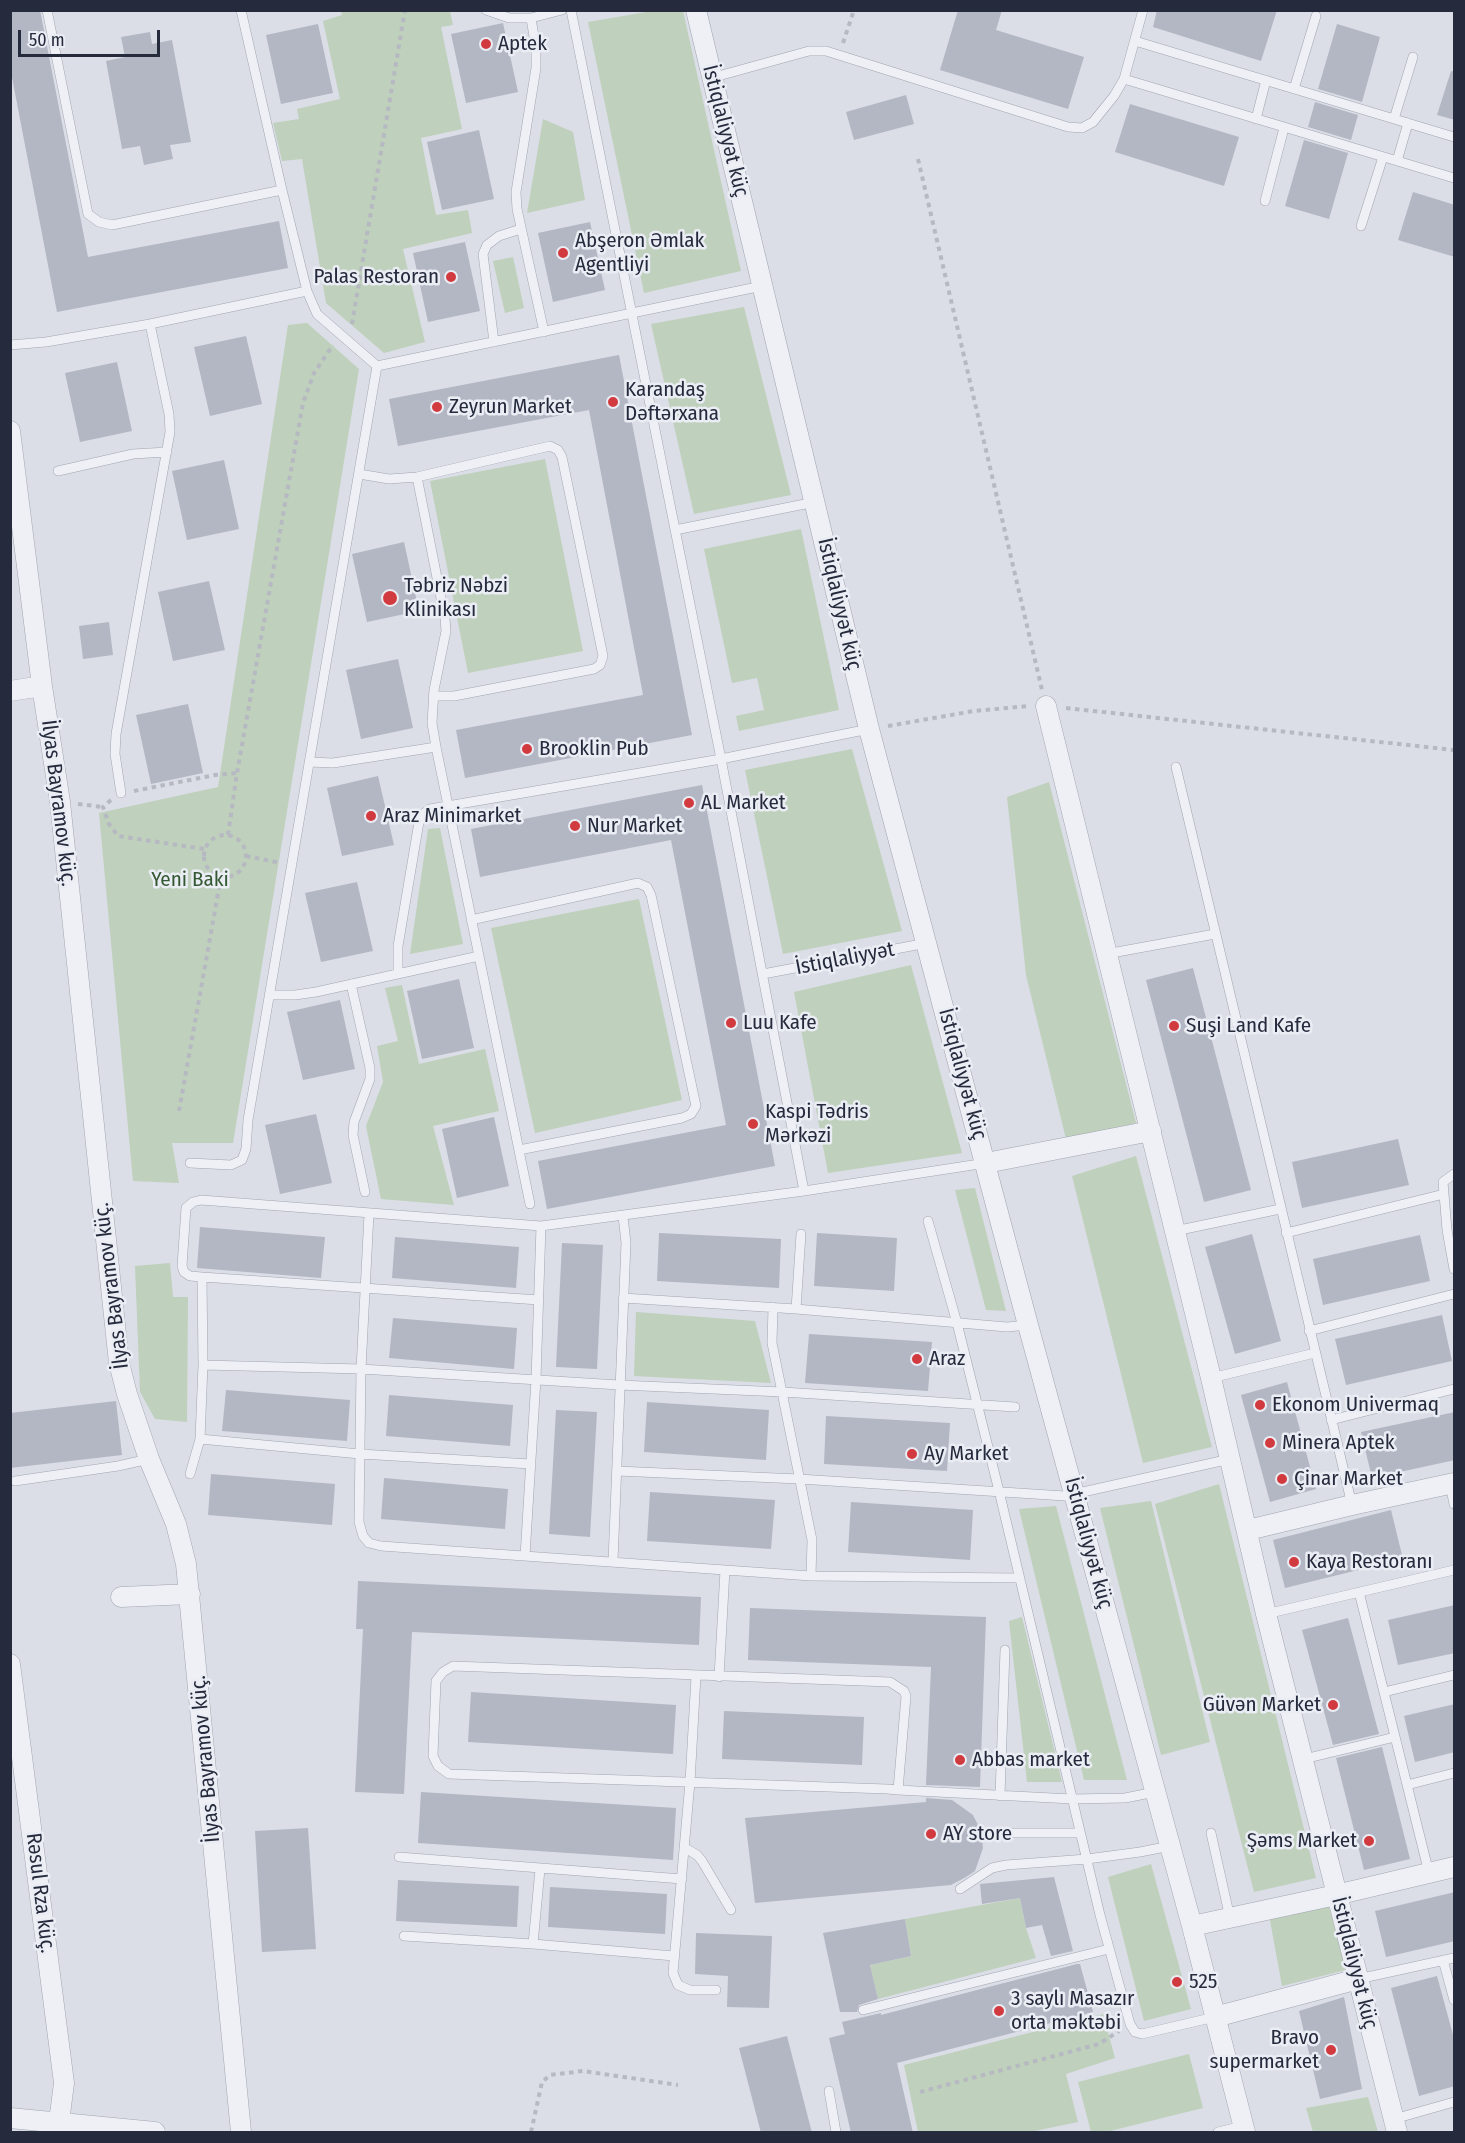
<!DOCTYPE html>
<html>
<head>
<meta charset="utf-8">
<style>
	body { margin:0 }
	#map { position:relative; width:1465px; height:2143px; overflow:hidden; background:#dbdee6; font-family:"Fira Sans Condensed",sans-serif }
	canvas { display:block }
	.frame { position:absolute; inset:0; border:12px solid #252b3d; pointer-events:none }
	.scale { position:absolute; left:18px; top:30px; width:142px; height:27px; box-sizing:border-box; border:3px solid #252b3d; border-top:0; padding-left:8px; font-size:18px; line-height:21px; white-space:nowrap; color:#252b3d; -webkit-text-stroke:4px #ebedf4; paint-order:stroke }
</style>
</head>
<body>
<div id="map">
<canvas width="1465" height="2143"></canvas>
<div class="frame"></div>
<div class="scale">50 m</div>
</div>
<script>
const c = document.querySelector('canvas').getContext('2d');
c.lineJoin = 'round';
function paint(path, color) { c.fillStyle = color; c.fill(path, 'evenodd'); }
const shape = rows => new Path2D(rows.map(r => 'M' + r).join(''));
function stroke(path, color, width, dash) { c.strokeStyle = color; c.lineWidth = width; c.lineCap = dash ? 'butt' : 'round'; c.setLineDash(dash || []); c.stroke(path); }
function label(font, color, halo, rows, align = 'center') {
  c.font = font + ' "Fira Sans Condensed",sans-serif'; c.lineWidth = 5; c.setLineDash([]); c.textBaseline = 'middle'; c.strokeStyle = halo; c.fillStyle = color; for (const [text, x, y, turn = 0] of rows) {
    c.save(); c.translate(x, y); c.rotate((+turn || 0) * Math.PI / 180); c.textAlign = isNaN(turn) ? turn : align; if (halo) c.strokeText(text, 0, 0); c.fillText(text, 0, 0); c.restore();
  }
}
const green = shape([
	[341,11,450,11,453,25,441,27,462,129,421,138,436,215,468,210,472,233,403,249,425,342,384,353,326,303,302,159,282,161,273,123,299,119,297,109,340,99,323,21,342,15],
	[652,11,683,11,741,271,644,293,588,22],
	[543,119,573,132,585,200,527,213],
	[513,257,524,308,505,313,493,261],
	[744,307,791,495,694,514,651,324],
	[307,323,359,369,233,1143,172,1143,179,1183,133,1181,99,813,218,787,288,325],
	[545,459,583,651,468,673,430,481],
	[801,529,839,710,739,731,736,716,764,710,757,678,732,683,704,549],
	[852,749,902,931,783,954,745,770],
	[1049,782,1136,1123,1066,1139,1026,975,1007,797],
	[440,828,463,944,410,954,428,829],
	[639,899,682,1100,535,1133,491,928],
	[911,965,962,1153,828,1173,794,992],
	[402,985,419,1064,485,1049,499,1111,433,1126,454,1205,381,1199,366,1126,383,1082,377,1046,398,1041,385,988],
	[1136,1156,1212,1447,1143,1463,1072,1176],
	[975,1188,1006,1311,986,1310,955,1190],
	[170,1263,173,1297,188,1297,187,1422,155,1419,140,1392,135,1266],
	[636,1312,755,1321,771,1383,634,1376],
	[1219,1484,1316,1878,1254,1892,1155,1504],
	[1151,1501,1210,1742,1161,1755,1100,1508],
	[1056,1506,1127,1780,1084,1780,1019,1509],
	[1022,1617,1062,1782,1027,1782,1009,1621],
	[1151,1864,1191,2009,1144,2021,1108,1877],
	[1020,1898,1026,1928,1036,1958,878,1999,870,1965,911,1956,905,1919],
	[1328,1903,1346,1970,1282,1986,1269,1915],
	[1103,2014,1115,2058,1066,2074,1078,2122,1030,2132,918,2132,904,2065],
	[1189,2054,1203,2108,1106,2132,1091,2132,1078,2082],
	[1368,2097,1378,2132,1313,2132,1306,2108]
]);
const building = shape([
	[10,10,40,10,88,257,279,221,288,268,57,312,10,67],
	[958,10,1002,10,996,30,1084,57,1068,109,940,70],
	[1157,10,1277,10,1261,61,1153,27],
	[503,23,518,92,466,103,451,34],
	[318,24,333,93,281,104,266,35],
	[1337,24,1380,37,1362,102,1318,89],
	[150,32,152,44,172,40,191,142,170,145,173,159,144,165,140,146,122,149,106,61,125,57,121,37],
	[1451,71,1455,72,1455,120,1437,115],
	[906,95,914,124,854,140,846,112],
	[1315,102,1358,115,1351,140,1308,127],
	[1130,104,1239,137,1224,186,1115,152],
	[479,130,494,199,442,210,427,142],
	[1304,140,1348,153,1329,219,1285,206],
	[1413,192,1455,205,1455,257,1398,240],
	[590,222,605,290,553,302,538,233],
	[465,242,480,311,428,322,413,253],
	[246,336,262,404,210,416,194,347],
	[619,355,692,735,465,778,456,730,643,695,589,410,398,446,389,399],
	[117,362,132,431,80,442,65,373],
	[224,460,239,529,187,540,172,471],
	[404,542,419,611,367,622,352,554],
	[209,581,225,650,173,661,158,592],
	[109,622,113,655,83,659,79,626],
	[398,659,413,728,361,739,346,670],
	[188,704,203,773,151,784,136,715],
	[378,776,394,845,342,856,327,788],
	[702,785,775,1166,547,1209,538,1161,726,1125,671,840,480,877,471,829],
	[357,882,373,951,321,962,305,893],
	[1193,968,1251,1190,1204,1202,1146,980],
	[459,979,474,1048,422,1059,407,991],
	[340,1000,355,1069,303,1080,287,1012],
	[316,1114,332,1183,280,1194,265,1125],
	[494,1117,509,1186,457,1198,442,1129],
	[1398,1139,1409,1185,1302,1208,1292,1162],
	[200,1227,325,1237,321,1278,197,1268],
	[659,1233,781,1239,779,1288,657,1281],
	[817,1233,897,1238,894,1291,814,1286],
	[1252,1234,1281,1341,1235,1354,1205,1247],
	[1420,1235,1430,1281,1323,1305,1313,1259],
	[395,1237,519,1247,516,1288,392,1278],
	[562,1243,603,1245,597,1369,556,1367],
	[1442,1315,1452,1361,1346,1385,1335,1339],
	[393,1318,517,1328,514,1369,389,1358],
	[809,1334,932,1342,928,1391,805,1383],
	[1287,1382,1316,1489,1270,1502,1241,1395],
	[226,1390,350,1400,347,1441,222,1431],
	[389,1395,513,1405,510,1446,386,1436],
	[116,1401,122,1455,10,1468,10,1413],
	[647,1402,769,1410,766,1460,644,1452],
	[556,1410,597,1412,590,1537,549,1534],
	[1455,1412,1455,1460,1372,1478,1361,1432],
	[826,1416,950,1423,947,1471,824,1464],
	[211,1474,335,1484,332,1525,208,1515],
	[384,1478,508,1489,505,1529,381,1519],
	[650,1492,775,1500,771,1549,647,1541],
	[851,1502,973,1510,970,1560,848,1552],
	[1391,1510,1403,1559,1285,1588,1273,1540],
	[358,1581,701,1597,699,1645,412,1632,404,1794,355,1792,363,1629,356,1629],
	[1455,1605,1455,1653,1398,1665,1388,1620],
	[750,1608,986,1617,980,1787,926,1785,931,1667,748,1660],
	[1348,1618,1379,1734,1333,1745,1302,1630],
	[471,1692,676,1705,673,1754,468,1742],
	[1455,1704,1455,1752,1415,1762,1404,1716],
	[724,1711,864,1717,862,1765,722,1759],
	[1382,1747,1410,1859,1364,1870,1336,1758],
	[421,1792,676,1808,673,1860,418,1843],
	[926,1798,952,1800,973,1815,981,1831,983,1848,975,1871,966,1877,951,1885,755,1903,745,1818,926,1802],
	[308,1828,316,1949,262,1952,255,1831],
	[1054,1877,1073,1951,1051,1956,1042,1925,1026,1928,1020,1898,982,1904,980,1884],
	[398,1880,519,1886,517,1927,396,1921],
	[550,1887,667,1894,665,1934,548,1927],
	[1455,1892,1455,1941,1386,1957,1375,1911],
	[905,1919,911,1956,870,1965,878,1999,859,2005,857,2012,840,2012,823,1933],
	[696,1933,772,1936,769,2008,727,2007,728,1976,695,1974],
	[1077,1964,1080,1964,1093,2012,897,2063,913,2133,851,2133,829,2038,845,2034,842,2022,881,2013,881,2015],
	[1437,1976,1455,2042,1455,2086,1419,2096,1391,1988],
	[1344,1997,1362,2089,1320,2099,1299,2011],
	[787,2036,812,2133,761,2133,739,2048]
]);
const path = shape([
	[843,43,854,10],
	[918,159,1042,690],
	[352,324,405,10],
	[1066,708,1454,750],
	[888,726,974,711,1029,706],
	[134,791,215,775,237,773],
	[111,800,103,807,109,824,118,836,204,849],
	[78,804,103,807],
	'204 856a21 21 0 1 1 42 0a21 21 0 1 1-42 0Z',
	[228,835,237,773,303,403,314,373,333,345],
	[246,856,281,863],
	[179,1111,221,877],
	[920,2092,1099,2044,1119,2031],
	[531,2132,542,2082,550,2075,583,2071,678,2085]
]);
const service = shape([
	[47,10,88,214,99,222,112,225,282,190],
	[486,10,509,18,531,18,562,10],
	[571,10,721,759,804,1191],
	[531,18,536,49,536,68,516,192,517,209,544,332],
	[1135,41,1454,137],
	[711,78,809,51,826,51,1068,127,1082,128,1093,122,1114,96,1124,79,1143,10],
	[1124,79,1454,178],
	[1294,89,1316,16],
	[1256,119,1266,80],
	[1394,119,1413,57],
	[1397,161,1408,123],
	[1265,201,1284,128],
	[1361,226,1383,157],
	[307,291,317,314,377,366],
	[494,342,483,254,487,245,499,236,521,229],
	[10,345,46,342,150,324,307,291,282,190,241,10],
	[377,366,762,286],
	[58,471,133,454,167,452],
	[359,474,389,479,417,477,550,446,558,450,562,457,603,656,600,665,594,669,454,696,433,696],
	[417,477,445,618,446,631,434,690,432,723,436,747,530,1204],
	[675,530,815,502],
	[309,762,333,763,436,747],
	[1176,767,1352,1505],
	[121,793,115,754,116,734,170,432,169,414,150,324],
	[471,920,638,883,647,887,651,895,696,1106,691,1114,682,1118,519,1150],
	[1106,954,1215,934],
	[398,974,398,946,419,822,423,814,430,809,721,759,869,729],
	[763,974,927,943],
	[351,984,370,1068,370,1079,354,1122,353,1135,365,1192],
	[269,995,295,995,316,992,479,956],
	[190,1163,231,1165,242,1160,246,1149,248,1120,377,366],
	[1454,1174,1443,1182,1447,1230,1450,1247,1454,1246],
	[369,1214,361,1369,359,1522,363,1536,369,1543,381,1546,811,1576,1019,1578],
	[928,1221,957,1323,999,1491,1100,1915,1130,2024,1135,2032,1142,2034,1215,2017],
	[1175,1231,1280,1209],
	[1286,1233,1444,1194],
	[1450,1247,1454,1269],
	[202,1277,539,1300],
	[623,1298,796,1309,1007,1327,1028,1325],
	[773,1307,772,1343,812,1540,811,1576],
	[796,1309,801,1234],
	[1309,1331,1454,1294],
	[203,1365,361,1369,619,1385,783,1392,1015,1407],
	[1211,1378,1315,1353],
	[1331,1420,1454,1389],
	[200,1439,360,1454,531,1464],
	[617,1471,799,1479,1065,1496,1230,1459],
	[190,1474,200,1439,203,1365,202,1277,190,1276,184,1272,182,1266,186,1208,193,1202,201,1200,541,1226,804,1191,986,1163],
	[15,1481,118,1466,149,1459],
	[1450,1484,1454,1504],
	[525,1556,536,1379,541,1226],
	[613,1561,626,1243,623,1216],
	[1359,1592,1429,1873],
	[1266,1614,1454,1570],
	[696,1676,690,1782,673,1973,678,1985,690,1990,716,1990],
	[719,1677,725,1570],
	[1384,1692,1454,1675],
	[1304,1759,1395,1737],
	[1407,1785,1454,1773],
	[898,1790,906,1696,904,1691,890,1682,453,1666,443,1672,436,1681,433,1756,438,1766,449,1774,887,1789,898,1790,1072,1799,1125,1798,1155,1792],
	[1000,1796,1005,1650],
	[1004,1833,1080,1833],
	[1211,1833,1230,1918],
	[685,1848,697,1855,702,1861,731,1910],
	[399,1857,682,1879],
	[960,1889,992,1868,1006,1865,1087,1859,1140,1852,1170,1846],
	[404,1936,533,1944,674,1956],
	[533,1944,540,1869],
	[1443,1960,1454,2000],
	[1358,1979,1454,1958],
	[863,2010,1109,1949],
	[829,2091,836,2132],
	[1394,2119,1454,2102],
	[1218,2132,1243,2126]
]);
const minor = shape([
	[696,10,869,729,1028,1325,1192,1926,1245,2132],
	[10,431,42,686,60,802,119,1363,127,1394,149,1459,176,1524,186,1564,241,2132],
	[10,691,42,686],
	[1046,706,1211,1378,1266,1614,1397,2132],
	[986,1163,1151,1131],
	[1248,1530,1352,1505,1454,1483],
	[121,1597,190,1594],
	[10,1664,64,2083,59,2122],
	[1192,1926,1336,1895,1454,1867],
	[1215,2017,1358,1979],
	[10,2118,155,2132]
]);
const markers = [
	[486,44,6,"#d13b3f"],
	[563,253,6,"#d13b3f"],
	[451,277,6,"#d13b3f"],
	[613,402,6,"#d13b3f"],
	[437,407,6,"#d13b3f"],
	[390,598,8,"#d13b3f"],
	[527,749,6,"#d13b3f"],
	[689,803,6,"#d13b3f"],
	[371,816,6,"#d13b3f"],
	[575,826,6,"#d13b3f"],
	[731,1023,6,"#d13b3f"],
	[1174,1026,6,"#d13b3f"],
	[753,1124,6,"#d13b3f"],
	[917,1359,6,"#d13b3f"],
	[1260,1405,6,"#d13b3f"],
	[1270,1443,6,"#d13b3f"],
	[912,1454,6,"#d13b3f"],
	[1282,1479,6,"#d13b3f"],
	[1294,1562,6,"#d13b3f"],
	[1333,1705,6,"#d13b3f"],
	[960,1760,6,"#d13b3f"],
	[931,1834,6,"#d13b3f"],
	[1369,1841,6,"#d13b3f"],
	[1177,1982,6,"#d13b3f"],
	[999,2011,6,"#d13b3f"],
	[1331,2050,6,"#d13b3f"]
];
const poiNames = [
	["Aptek",498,44],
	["Abşeron Əmlak",575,241],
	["Agentliyi",575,265],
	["Palas Restoran",439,277,"right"],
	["Karandaş",625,390],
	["Dəftərxana",625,414],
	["Zeyrun Market",449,407],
	["Təbriz Nəbzi",404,586],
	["Klinikası",404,610],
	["Brooklin Pub",539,749],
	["AL Market",701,803],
	["Araz Minimarket",383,816],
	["Nur Market",587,826],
	["Luu Kafe",743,1023],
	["Suşi Land Kafe",1186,1026],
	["Kaspi Tədris",765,1112],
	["Mərkəzi",765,1136],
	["Araz",929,1359],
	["Ekonom Univermaq",1272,1405],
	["Minera Aptek",1282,1443],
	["Ay Market",924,1454],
	["Çinar Market",1294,1479],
	["Kaya Restoranı",1306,1562],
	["Güvən Market",1321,1705,"right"],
	["Abbas market",972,1760],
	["AY store",943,1834],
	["Şəms Market",1357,1841,"right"],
	["525",1189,1982],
	["3 saylı Masazır",1011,1999],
	["orta məktəbi",1011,2023],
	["Bravo",1319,2038,"right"],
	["supermarket",1319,2062,"right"]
];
const streetNames = [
	["İstiqlaliyyət küç",725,131,76],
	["İstiqlaliyyət küç",839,604,77],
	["İlyas Bayramov küç.",58,803,83],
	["İstiqlaliyyət",845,959,-11],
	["İstiqlaliyyət küç",962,1074,75],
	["İlyas Bayramov küç.",112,1286,-97],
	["İstiqlaliyyət küç",1088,1543,75],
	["İlyas Bayramov küç.",206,1759,-95],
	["Rəsul Rza küç.",40,1893,83],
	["İstiqlaliyyət küç",1354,1963,76]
];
const parkNames = [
	["Yeni Baki",190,880]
];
paint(green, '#bfd0bc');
paint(building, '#b3b7c3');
stroke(service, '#a1a5b0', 10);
stroke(minor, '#a1a5b0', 21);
stroke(path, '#b6b9c1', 4, [4.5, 4.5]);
stroke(service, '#eef0f5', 9);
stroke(minor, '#eef0f5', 20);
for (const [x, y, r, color] of markers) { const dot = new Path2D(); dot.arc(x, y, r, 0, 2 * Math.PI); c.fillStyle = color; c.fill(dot); stroke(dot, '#ebedf4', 2); }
label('21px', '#252b3d', '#ebedf4', poiNames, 'left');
label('21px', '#252b3d', '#ebedf4', streetNames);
label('21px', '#345932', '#ebedf4', parkNames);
</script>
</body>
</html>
